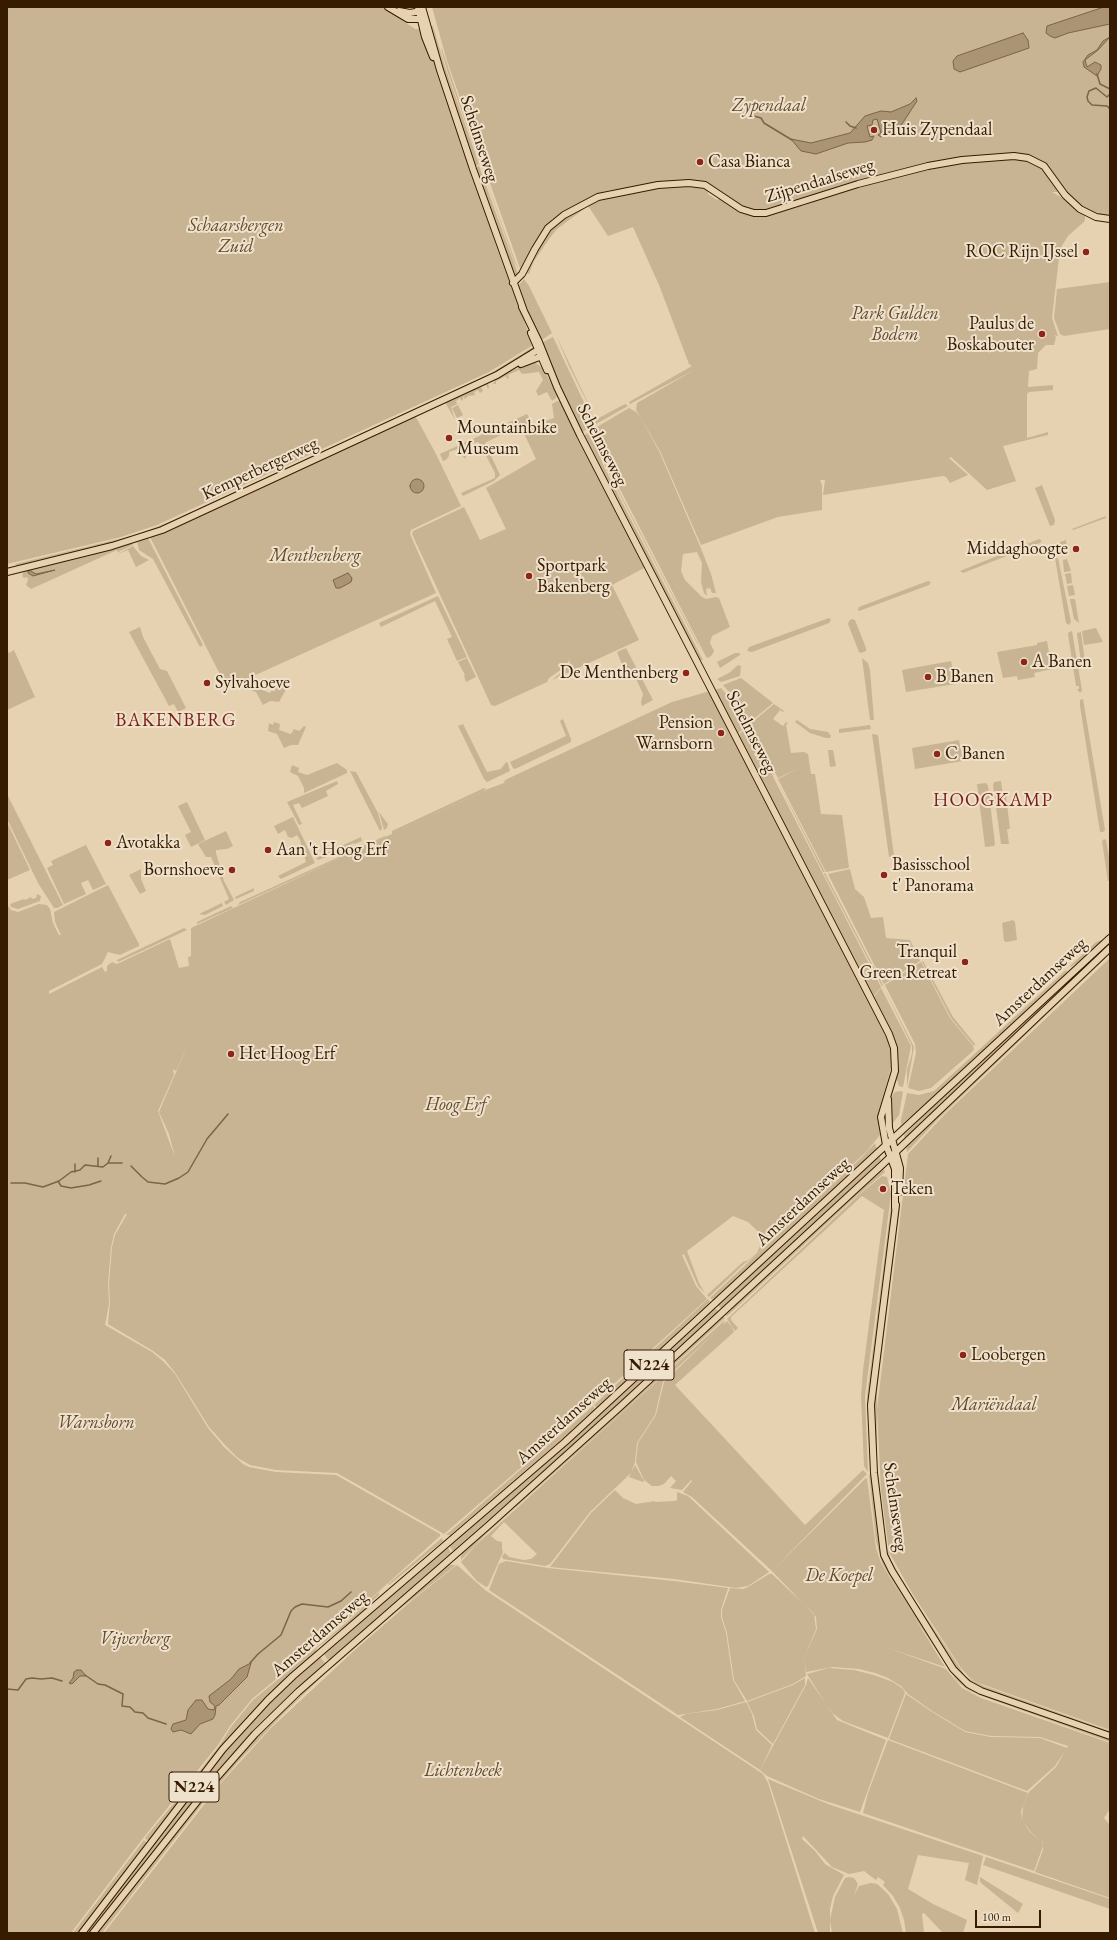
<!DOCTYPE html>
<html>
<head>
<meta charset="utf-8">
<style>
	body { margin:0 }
	#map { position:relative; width:1117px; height:1940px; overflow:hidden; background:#e6d2b0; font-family:"EB Garamond",serif }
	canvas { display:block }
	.frame { position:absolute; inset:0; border:8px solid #361b01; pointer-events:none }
	.scale { position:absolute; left:975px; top:1910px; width:66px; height:18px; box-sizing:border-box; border:2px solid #361b01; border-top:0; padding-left:5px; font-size:12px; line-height:14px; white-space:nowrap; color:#361b01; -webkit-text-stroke:3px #efe2cc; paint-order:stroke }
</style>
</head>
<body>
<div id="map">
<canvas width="1117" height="1940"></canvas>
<div class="frame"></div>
<div class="scale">100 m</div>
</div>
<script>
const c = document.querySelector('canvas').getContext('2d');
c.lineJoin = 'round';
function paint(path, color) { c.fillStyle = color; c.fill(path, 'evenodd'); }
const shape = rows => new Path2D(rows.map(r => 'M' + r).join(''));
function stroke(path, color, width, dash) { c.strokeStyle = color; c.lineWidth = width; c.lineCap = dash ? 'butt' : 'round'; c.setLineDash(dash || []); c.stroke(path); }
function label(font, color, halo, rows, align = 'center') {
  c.font = font + ' "EB Garamond",serif'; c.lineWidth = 4; c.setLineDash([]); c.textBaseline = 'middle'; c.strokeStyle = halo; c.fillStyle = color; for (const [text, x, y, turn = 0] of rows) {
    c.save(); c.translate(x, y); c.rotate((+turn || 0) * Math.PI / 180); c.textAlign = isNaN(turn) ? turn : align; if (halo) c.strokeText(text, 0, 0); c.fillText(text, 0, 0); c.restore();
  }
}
const green = shape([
	[7,7,383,7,415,29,421,29,435,64,499,254,533,345,489,372,157,525,121,537,7,564],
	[432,7,1110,7,1110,217,1098,214,1099,211,1096,214,1083,208,1070,197,1046,164,1029,156,1019,154,1005,153,947,160,766,211,747,210,703,182,659,183,657,181,656,184,606,191,564,213,555,219,521,271,447,61],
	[430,26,433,26,445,67,479,164,474,167],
	[441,49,442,49,480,163,447,70],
	[1009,157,1028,160,1043,168,1059,190,1057,192,1052,192,1066,200,1085,216,1085,219,1084,222,1068,236,1060,249,1052,318,1058,336,1054,335,1056,337,1054,345,1046,345,1038,353,1037,369,1029,371,1028,387,1053,385,1053,390,1029,392,1027,394,1027,438,1048,432,1048,435,1003,446,1016,481,987,490,951,457,949,458,968,475,950,483,946,477,943,476,823,495,825,480,820,480,822,485,822,510,778,517,701,545,660,451,636,410,637,403,696,369,630,404,629,402,692,366,689,364,659,285,633,227,608,236,587,204,599,198,642,190,689,185,708,190,708,194,717,200,721,198,767,215,800,205,803,206,839,192,862,187,864,185,948,164],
	[481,165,515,261,520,272,514,261],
	[479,166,518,274,517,275,514,274,475,168],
	[584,205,584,209,557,229,549,239,534,261,529,274,526,273,528,266,550,230,558,222],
	[524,279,529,286,552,333,540,341,519,292,519,285],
	[1110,282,1110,329,1064,336,1060,334,1054,318,1057,289],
	[556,335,589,405,595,424,588,404,569,366],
	[553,337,590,415,592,427,582,432,572,415,541,343],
	[533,347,532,351,491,375,491,373],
	[534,362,543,368,557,395,556,398,552,401,547,392,538,396,536,391,543,380,539,372,522,374,519,370,508,375,509,378,507,379,506,376,496,381,496,384,493,384,496,379,528,363],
	[489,374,490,376,419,409,418,408],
	[488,383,489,388,488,389,486,385,481,387,483,391,480,393,478,390,474,392,475,395,468,396,465,399,463,396,463,400,462,401,460,398,456,401,457,404,451,407,455,420,445,402],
	[557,401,560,401,646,567,612,585,639,640,552,680,569,666,570,659,566,666,549,678,547,682,495,706,491,705,412,534,413,531,464,507,480,540,506,529,486,488,536,459,520,425,485,443,500,475,494,481,463,496,461,493,495,478,495,473,480,444,478,442,470,444,465,459,457,449,449,452,449,456,446,460,443,461,440,454,527,414,532,424,534,425,554,418,552,404],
	[625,404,628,406,596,424,595,420],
	[458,405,463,415,457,418,452,408],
	[629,408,636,412,640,417,659,451,700,546,711,574,716,593,712,593,710,588,706,589,707,596,704,593,701,582,702,563,697,552,683,554,681,571,685,580,702,597,706,599,716,597,719,598,730,627,712,636,710,643,714,651,712,655,708,658,706,657,603,456,597,427],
	[415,409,166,526,134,538,133,536,169,522],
	[414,416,417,419,436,454,461,506,411,530,410,534,436,593,227,688,150,537],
	[594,429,599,454,604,467,703,660,699,660,583,436],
	[595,430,602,456,606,466,697,642,701,651,605,466,600,452],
	[1042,485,1055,520,1054,525,1050,526,1035,488],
	[1106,516,1106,518,1073,530,1072,529],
	[131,536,132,538,17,567,15,564],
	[148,538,203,645,200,647,153,559,139,550,137,542],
	[1039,539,1042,541,1040,543,963,573,960,571],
	[1066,540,1068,554,1062,555,1060,542],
	[132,543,133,545,118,552,117,550,31,589,26,585,28,580,27,577,24,578,22,576,24,570],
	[133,546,141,556,149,560,136,567,128,550,116,555],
	[1055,558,1058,558,1071,622,1069,625,1066,623],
	[1067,559,1071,571,1064,572,1063,560],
	[1071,573,1072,583,1067,584,1065,574],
	[928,581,931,582,929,585,859,611,858,610,859,607],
	[1073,585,1075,595,1069,596,1067,586],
	[438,596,467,657,457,661,447,639,452,637,435,601,381,627,379,623],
	[1070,599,1075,599,1079,623,1074,619],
	[829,618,831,620,829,623,752,652,747,651,749,647],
	[852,619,855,620,866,648,866,651,861,653,859,652,848,624,849,621],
	[140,627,143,637,160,669,167,671,186,708,178,712,174,704,169,706,129,632],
	[1096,628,1103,642,1084,645,1082,631],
	[1072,631,1082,690,1080,693,1077,689,1079,689,1079,686,1076,686,1068,634,1069,632],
	[1078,631,1078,633,1081,632,1085,662,1081,662,1077,634],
	[1047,641,1052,669,1034,673,1035,677,1018,680,1017,676,1003,678,997,652,1037,645,1037,643],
	[626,648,653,700,642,706,641,702,643,694,633,672,623,667,617,652],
	[7,649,9,653,14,650,35,697,7,710],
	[735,653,740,653,740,655,720,668,717,662],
	[467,658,476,677,466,682,464,676,465,675,458,662],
	[862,658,868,663,870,670,874,720,870,720],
	[951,661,955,684,906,692,902,670],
	[738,665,741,666,740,676,721,682,717,679,729,673],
	[741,678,773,703,749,723,739,704,723,685],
	[255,683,258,685,257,688,270,693,271,691,275,691,275,686,281,688,282,686,285,687,286,683,289,684,279,702,270,701,263,705,256,692,246,688],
	[721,688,733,702,746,725,737,735,715,690],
	[710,691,885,1029,891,1049,892,1064,878,1113,880,1135,867,1151,769,1242,748,1222,733,1216,687,1251,699,1283,705,1293,698,1286,684,1254,682,1255,696,1286,707,1299,547,1445,444,1534,337,1473,276,1470,250,1465,238,1458,225,1445,209,1427,176,1374,165,1360,153,1351,108,1324,110,1303,109,1284,112,1247,115,1235,127,1214,125,1214,114,1234,111,1247,108,1283,109,1304,105,1325,152,1352,164,1362,175,1374,208,1428,224,1447,243,1464,249,1467,276,1472,336,1475,440,1534,440,1536,346,1621,252,1699,230,1726,218,1745,144,1837,71,1933,7,1933,7,904,11,910,18,912,39,904,47,905,50,909,53,923,59,935,61,935,55,922,54,912,108,885,139,944,139,946,120,955,108,952,102,964,49,991,49,994,102,967,105,972,107,971,107,966,112,962,117,964,170,939,179,968,189,966,188,957,191,956,191,928,488,789,504,783,505,780,672,702],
	[191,1037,159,1112,169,1134,175,1157,158,1111,174,1075,173,1069,176,1071],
	[1083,699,1105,830,1103,832,1100,832,1080,706,1080,700],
	[774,704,784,711,783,712,780,710,773,719,783,726,786,722,788,723,786,725,791,753,804,752,808,754,811,774,815,774,821,814,842,815,849,867,848,868,826,872,778,779,799,768,778,778,750,724],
	[563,719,571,739,571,742,515,769,513,768,510,762,566,736,560,721],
	[797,720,810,729,828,732,831,736,830,738,826,738,810,733,795,722],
	[274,722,280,724,279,730,291,734,294,729,299,731,304,726,306,727,298,745,291,745,284,748,277,734,268,731,269,723,273,725],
	[463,724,487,772,501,769,506,762,508,763,510,771,487,782,484,779,458,726],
	[748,724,774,774,773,775,748,725],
	[870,725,871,729,839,733,839,729],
	[747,726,881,987,873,997,738,736],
	[872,734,878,735,894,856,889,857],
	[959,740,963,761,915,769,912,748],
	[828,750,833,750,836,766,830,767],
	[337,763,347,770,347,773,304,793,304,788,298,776,290,772,292,765,299,768,298,772,307,775],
	[350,771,356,772,378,813,382,828,381,830,380,831],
	[775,776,804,832,825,872,823,872],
	[337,781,338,784,326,791,328,796,302,808,299,803,293,805,302,824,299,825,287,802],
	[1001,781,1003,796,1006,796,1010,829,1007,829,1009,844,1001,844,993,785,994,782],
	[986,783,988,786,995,844,994,846,985,847,977,784],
	[484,788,486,789,482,792,392,834,392,831],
	[7,794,63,905,57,908,54,908,38,883,7,819],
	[187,802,205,840,191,847,185,835,191,832,178,806],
	[379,812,388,824,387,828,384,830],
	[293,817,315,863,281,879,278,876,306,862,300,840,297,835,292,838,288,837,285,830,278,834,274,826],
	[7,822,30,870,7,880],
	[226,831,233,846,227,849,216,850,216,853,224,881,234,900,226,905,224,902,229,899,211,857,206,857,198,844],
	[385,836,386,837,238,905,240,902],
	[361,837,362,841,354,844,353,843,342,850,339,847],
	[1104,839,1106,840,1110,862,1110,881,1108,881,1102,841],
	[86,845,106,884,93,890,88,880,81,883,86,894,64,904,47,868,53,865,51,861],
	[338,848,339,852,318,860,316,858],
	[141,869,141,879,146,891,140,894,129,875],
	[850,869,855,889,864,897,871,918,883,917,886,938,910,940,920,961,884,984,828,874],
	[825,873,883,985,882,986,824,874],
	[254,888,254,891,236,899,235,897],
	[37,894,41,896,40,901,18,909,11,907,10,904,24,899,25,900,31,897,32,899,36,898],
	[222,903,223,906,205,915,199,914],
	[231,906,233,908,197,924,197,922],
	[1013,920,1015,922,1017,940,1007,942,1004,941,1002,923],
	[184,928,187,930,118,962,117,960],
	[1107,938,1077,965,1076,963,1071,967,1070,966,1096,942],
	[1110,940,1110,945,905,1139,904,1135,947,1092],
	[1110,954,938,1119,907,1152,906,1146,1090,971],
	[1110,958,1110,1730,976,1682,970,1678,961,1668,912,1593,889,1552,881,1490,877,1409,908,1154,944,1115],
	[923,961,953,1017,975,1044,974,1046,951,1018,922,962],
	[921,962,950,1018,973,1046,974,1050,931,1088,919,1091,908,1088,916,1053,915,1044,885,985],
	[1066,970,1068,973,951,1082,901,1125,901,1120,907,1093,919,1095,934,1091],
	[883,986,914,1047,907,1087,907,1070,912,1053,912,1046],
	[881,988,911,1046,903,1087,899,1086,897,1080,898,1060,895,1042,873,998],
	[901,1091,903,1092,899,1115,892,1124,890,1105,892,1096,895,1092],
	[875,1143,877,1150,875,1150,713,1300,710,1298,862,1157],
	[879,1156,881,1160,807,1230,721,1309,718,1305],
	[884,1169,885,1172,851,1201,727,1316,725,1314,838,1208],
	[882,1176,887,1177,891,1194,865,1396,868,1472,864,1466,861,1397,863,1370,884,1210,862,1196,731,1317,731,1320,738,1328,735,1331,727,1319,860,1194],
	[892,1198,893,1198,889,1236,870,1390,872,1472,871,1473,867,1396],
	[901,1199,877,1391,877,1471,874,1401,897,1217],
	[765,1242,768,1243,755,1256,750,1260,744,1264,709,1297,707,1295,743,1262,749,1260,757,1253,760,1246],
	[708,1299,710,1302,597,1408,594,1405],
	[715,1308,719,1312,619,1405,453,1551,449,1545,567,1444],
	[722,1316,725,1318,625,1410,487,1533,461,1560,461,1556,463,1551,511,1511,525,1495,615,1414,645,1390,657,1376],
	[725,1320,723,1325,663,1381,655,1415,637,1443,635,1462,631,1473,590,1512,550,1564,545,1566,503,1559,502,1556,505,1553,509,1557,524,1560,531,1559,537,1554,504,1522,491,1536,497,1541,502,1542,502,1549,503,1552,488,1586,486,1587,477,1581,461,1562,476,1545],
	[727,1321,732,1327,734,1332,675,1385,805,1525,863,1470,867,1474,772,1571,692,1497,683,1492,692,1481,691,1480,682,1490,670,1488,676,1481,671,1476,664,1484,658,1486,652,1486,644,1480,636,1462,638,1443,656,1415,664,1382],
	[593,1406,595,1409,562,1439,450,1535,446,1535],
	[635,1465,644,1481,643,1482,629,1477],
	[869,1475,872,1476,880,1547,961,1681,1110,1739,1110,1742,982,1696,968,1690,957,1681,911,1612,882,1563,876,1541],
	[877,1475,878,1475,886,1544,891,1560,910,1593,966,1677,984,1686,1110,1731,1110,1734,982,1689,971,1683,958,1671,897,1576,886,1554],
	[866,1478,867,1479,869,1493,876,1548,881,1563,945,1667,885,1647,946,1669,962,1688,981,1698,1110,1743,1110,1809,1104,1818,1110,1825,1110,1898,1035,1872,1043,1850,1043,1843,1031,1832,1022,1820,1023,1806,1029,1792,1056,1767,1068,1746,1040,1737,991,1736,965,1731,932,1711,908,1694,901,1686,888,1678,875,1673,859,1669,833,1667,806,1672,804,1658,817,1629,816,1617,772,1571],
	[615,1490,623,1498,636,1504,655,1501,655,1502,675,1501,677,1500,677,1492,688,1496,769,1572,748,1586,736,1588,674,1579,550,1567,591,1513],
	[442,1538,443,1541,389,1585,388,1584],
	[447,1546,451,1553,330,1660,327,1659,323,1652],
	[506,1561,548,1568,674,1581,728,1588,721,1610,721,1617,726,1633,733,1680,745,1701,717,1709,678,1715,489,1590,499,1564],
	[450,1565,456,1565,396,1612,334,1666,333,1664,402,1603],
	[457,1565,485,1590,763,1774,768,1783,815,1933,104,1933,221,1783,271,1728,356,1649,415,1598],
	[769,1574,772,1574,814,1614,816,1629,804,1658,806,1676,793,1684,747,1701,734,1680,727,1633,722,1617,722,1610,730,1588,743,1589,748,1587],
	[379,1592,379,1595,368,1605,364,1611,317,1648,316,1651,280,1684,149,1842,145,1838,184,1791,219,1746,231,1727,253,1700,347,1622],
	[319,1656,325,1663,296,1690,209,1783,90,1933,85,1933,225,1751,269,1702],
	[328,1667,331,1668,282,1715,238,1762,203,1803,102,1933,96,1933,193,1809,257,1736,285,1708,314,1683],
	[829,1668,854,1670,874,1675,893,1682,903,1689,905,1693,888,1738,843,1721,831,1712,807,1674],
	[805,1678,805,1685,773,1744,757,1729,754,1716,747,1702,793,1685],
	[808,1678,837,1720,886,1740,860,1812,819,1799,767,1776,760,1770,806,1685],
	[906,1694,932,1712,965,1732,991,1737,1040,1738,1067,1748,1055,1766,1027,1791,889,1739],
	[746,1702,752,1714,756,1730,772,1745,760,1770,680,1717,686,1714,717,1710],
	[888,1740,1028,1793,1021,1811,1022,1820,1030,1832,1042,1842,1043,1846,1034,1871,863,1813,868,1793],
	[768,1779,828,1804,983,1856,977,1885,965,1880,969,1863,918,1855,908,1889,933,1904,967,1920,963,1933,943,1933,924,1913,922,1914,924,1933,906,1933,904,1920,900,1908,893,1896,883,1885,885,1882,878,1877,876,1880,864,1871,849,1874,832,1867,803,1836,802,1839,815,1851,825,1864,844,1875,833,1896,830,1909,830,1933,818,1933],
	[144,1840,147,1843,141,1852,79,1933,73,1933],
	[986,1857,1110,1899,1110,1909,983,1865],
	[848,1877,854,1878,858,1884,854,1895,859,1886,871,1883,877,1884,888,1894,897,1909,903,1933,832,1933,830,1920,835,1897,845,1878],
	[980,1877,1023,1904,1018,1913,981,1883,980,1881]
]);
const water = shape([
	[1104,7,1110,7,1110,24,1068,33,1055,38,1050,36,1046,33,1047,26,1104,7],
	[1023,33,1028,40,1029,48,960,72,954,69,953,61,957,56,1023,33],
	[1110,37,1098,50,1085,60,1087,67,1095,62,1101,65,1101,69,1097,76,1084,67,1083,62,1088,55,1097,50,1103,41,1110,37],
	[916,98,917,101,900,127,881,137,878,135,881,133,877,119,873,120,872,125,867,126,870,137,874,136,872,140,865,142,848,143,816,154,801,151,791,139,811,143,850,133,865,116,881,111,891,112,910,104,916,98],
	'410 486a7 7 0 1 1 14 0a7 7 0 1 1-14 0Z',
	[29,570,36,574,55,570,33,576,28,573,28,570,29,570],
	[348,573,352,578,351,582,340,588,336,588,333,580,348,573],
	[251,1663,247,1677,219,1705,216,1706,215,1715,213,1719,200,1724,191,1734,181,1730,173,1732,171,1729,173,1724,186,1720,188,1710,196,1700,202,1700,208,1709,214,1710,215,1706,210,1702,209,1696,231,1679,239,1669,251,1663],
	[77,1670,81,1670,86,1676,80,1676,72,1684,69,1683,73,1678,74,1672,77,1670]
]);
const stream = shape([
	[1097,74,1100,84,1110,89],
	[1110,94,1107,97,1096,88,1089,91,1087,97,1088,101,1092,105,1107,106,1110,109],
	[754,116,761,118,764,123,792,140],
	[846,122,850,126,856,128],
	[108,1163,111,1156],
	[75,1164,75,1172],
	[98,1166,98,1158],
	[131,1166,142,1177,148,1182,165,1184,179,1178,188,1172,207,1139,228,1114],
	[58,1181,61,1186,71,1188,89,1185,101,1181],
	[11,1183,25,1183,43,1187,59,1181,71,1172,80,1170,85,1165,103,1167,108,1163,122,1163],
	[250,1663,258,1654,281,1635,291,1611,295,1607,302,1604,328,1607,341,1601,351,1592],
	[85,1675,98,1684,105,1685,123,1694,122,1706,130,1707,135,1712,143,1713,148,1718,166,1724],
	[7,1689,18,1690,26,1679,32,1678,41,1679,52,1678,62,1681]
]);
const major = shape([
	[388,7,408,19,423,19],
	[418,7,425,37,433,57],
	[422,7,440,70,473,169,524,311],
	[399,11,410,13,421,11],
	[513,283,522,274,535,249,548,228,564,215,598,197,658,185,689,183,705,185,741,209,754,213,766,213,858,184,928,166,962,160,1014,156,1028,158,1044,166,1065,195,1080,209,1096,217,1110,219],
	[522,307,539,342,557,387,580,435,889,1034,894,1048,895,1071,881,1117,886,1145,895,1169,895,1208],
	[531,333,547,370],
	[521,364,542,356],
	[7,572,112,546,162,530,497,375,541,348],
	[888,1099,889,1128,900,1168,899,1192],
	[896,1205,871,1405,874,1473,884,1555,892,1571,953,1669,968,1684,981,1691,1110,1736],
	[82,1933,223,1749,268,1700,293,1676,565,1442,1110,938],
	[93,1933,211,1784,255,1734,298,1692,489,1525,621,1406,883,1164,1110,948]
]);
const markers = [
	[874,130,4,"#8f2418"],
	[700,162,4,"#8f2418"],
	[1086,252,4,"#8f2418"],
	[1042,334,4,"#8f2418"],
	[449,438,4,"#8f2418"],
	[1076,549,4,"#8f2418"],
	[529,576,4,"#8f2418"],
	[1024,662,4,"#8f2418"],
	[686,673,4,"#8f2418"],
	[928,677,4,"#8f2418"],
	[207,683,4,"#8f2418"],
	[721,733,4,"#8f2418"],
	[937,754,4,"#8f2418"],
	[108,843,4,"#8f2418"],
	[268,850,4,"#8f2418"],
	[232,870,4,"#8f2418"],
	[884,875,4,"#8f2418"],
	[965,962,4,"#8f2418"],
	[231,1054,4,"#8f2418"],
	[883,1189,4,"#8f2418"],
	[963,1355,4,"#8f2418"]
];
const shields = [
	[649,1365,50],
	[194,1787,50]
];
const shieldNames = [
	["N224",649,1365],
	["N224",194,1787]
];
const parkNames = [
	["Zypendaal",769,106],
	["Schaarsbergen",236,226],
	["Zuid",236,247],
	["Park Gulden",895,314],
	["Bodem",895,335],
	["Menthenberg",315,556],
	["Hoog Erf",456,1105],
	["Mariëndaal",994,1405],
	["Warnsborn",96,1423],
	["De Koepel",839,1576],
	["Vijverberg",135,1639],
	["Lichtenbeek",463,1771]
];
const poiNames = [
	["Huis Zypendaal",882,130],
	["Casa Bianca",708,162],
	["ROC Rijn IJssel",1078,252,"right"],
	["Paulus de",1034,324,"right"],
	["Boskabouter",1034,345,"right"],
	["Mountainbike",457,428],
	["Museum",457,449],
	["Middaghoogte",1068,549,"right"],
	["Sportpark",537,566],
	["Bakenberg",537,587],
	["A Banen",1032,662],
	["De Menthenberg",678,673,"right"],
	["B Banen",936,677],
	["Sylvahoeve",215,683],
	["Pension",713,723,"right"],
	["Warnsborn",713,744,"right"],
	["C Banen",945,754],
	["Avotakka",116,843],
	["Aan 't Hoog Erf",276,850],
	["Basisschool",892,865],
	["t' Panorama",892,886],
	["Bornshoeve",224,870,"right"],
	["Tranquil",957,952,"right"],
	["Green Retreat",957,973,"right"],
	["Het Hoog Erf",239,1054],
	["Teken",891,1189],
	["Loobergen",971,1355]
];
const streetNames = [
	["Schelmseweg",479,139,72],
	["Zijpendaalseweg",820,181,-17],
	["Schelmseweg",602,445,63],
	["Kemperbergerweg",260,469,-25],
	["Schelmseweg",751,732,63],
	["Amsterdamseweg",1040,982,-43],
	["Amsterdamseweg",803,1202,-43],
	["Amsterdamseweg",564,1421,-42],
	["Schelmseweg",895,1507,82],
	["Amsterdamseweg",320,1634,-41]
];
const neighbourhoodNames = [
	["BAKENBERG",176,721],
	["HOOGKAMP",993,801]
];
paint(green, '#c8b392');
paint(water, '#aa9474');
stroke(water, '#7c6446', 1);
stroke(stream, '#7c6446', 1.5);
stroke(major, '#361b01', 8);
stroke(major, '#e6d2b0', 6);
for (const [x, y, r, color] of markers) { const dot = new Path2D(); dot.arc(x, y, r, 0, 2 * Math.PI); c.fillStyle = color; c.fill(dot); stroke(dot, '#efe2cc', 1.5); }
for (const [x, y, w] of shields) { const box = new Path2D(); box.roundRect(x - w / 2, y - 15, w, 30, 3); c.fillStyle = '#efe2cc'; c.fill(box); stroke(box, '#361b01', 1); }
label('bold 17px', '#361b01', null, shieldNames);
label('italic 18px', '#62492c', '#efe2cc', parkNames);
label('18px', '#361b01', '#efe2cc', poiNames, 'left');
label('18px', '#361b01', '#efe2cc', streetNames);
c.letterSpacing = '1px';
label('19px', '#7a1f14', '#efe2cc', neighbourhoodNames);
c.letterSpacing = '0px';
</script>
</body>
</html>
